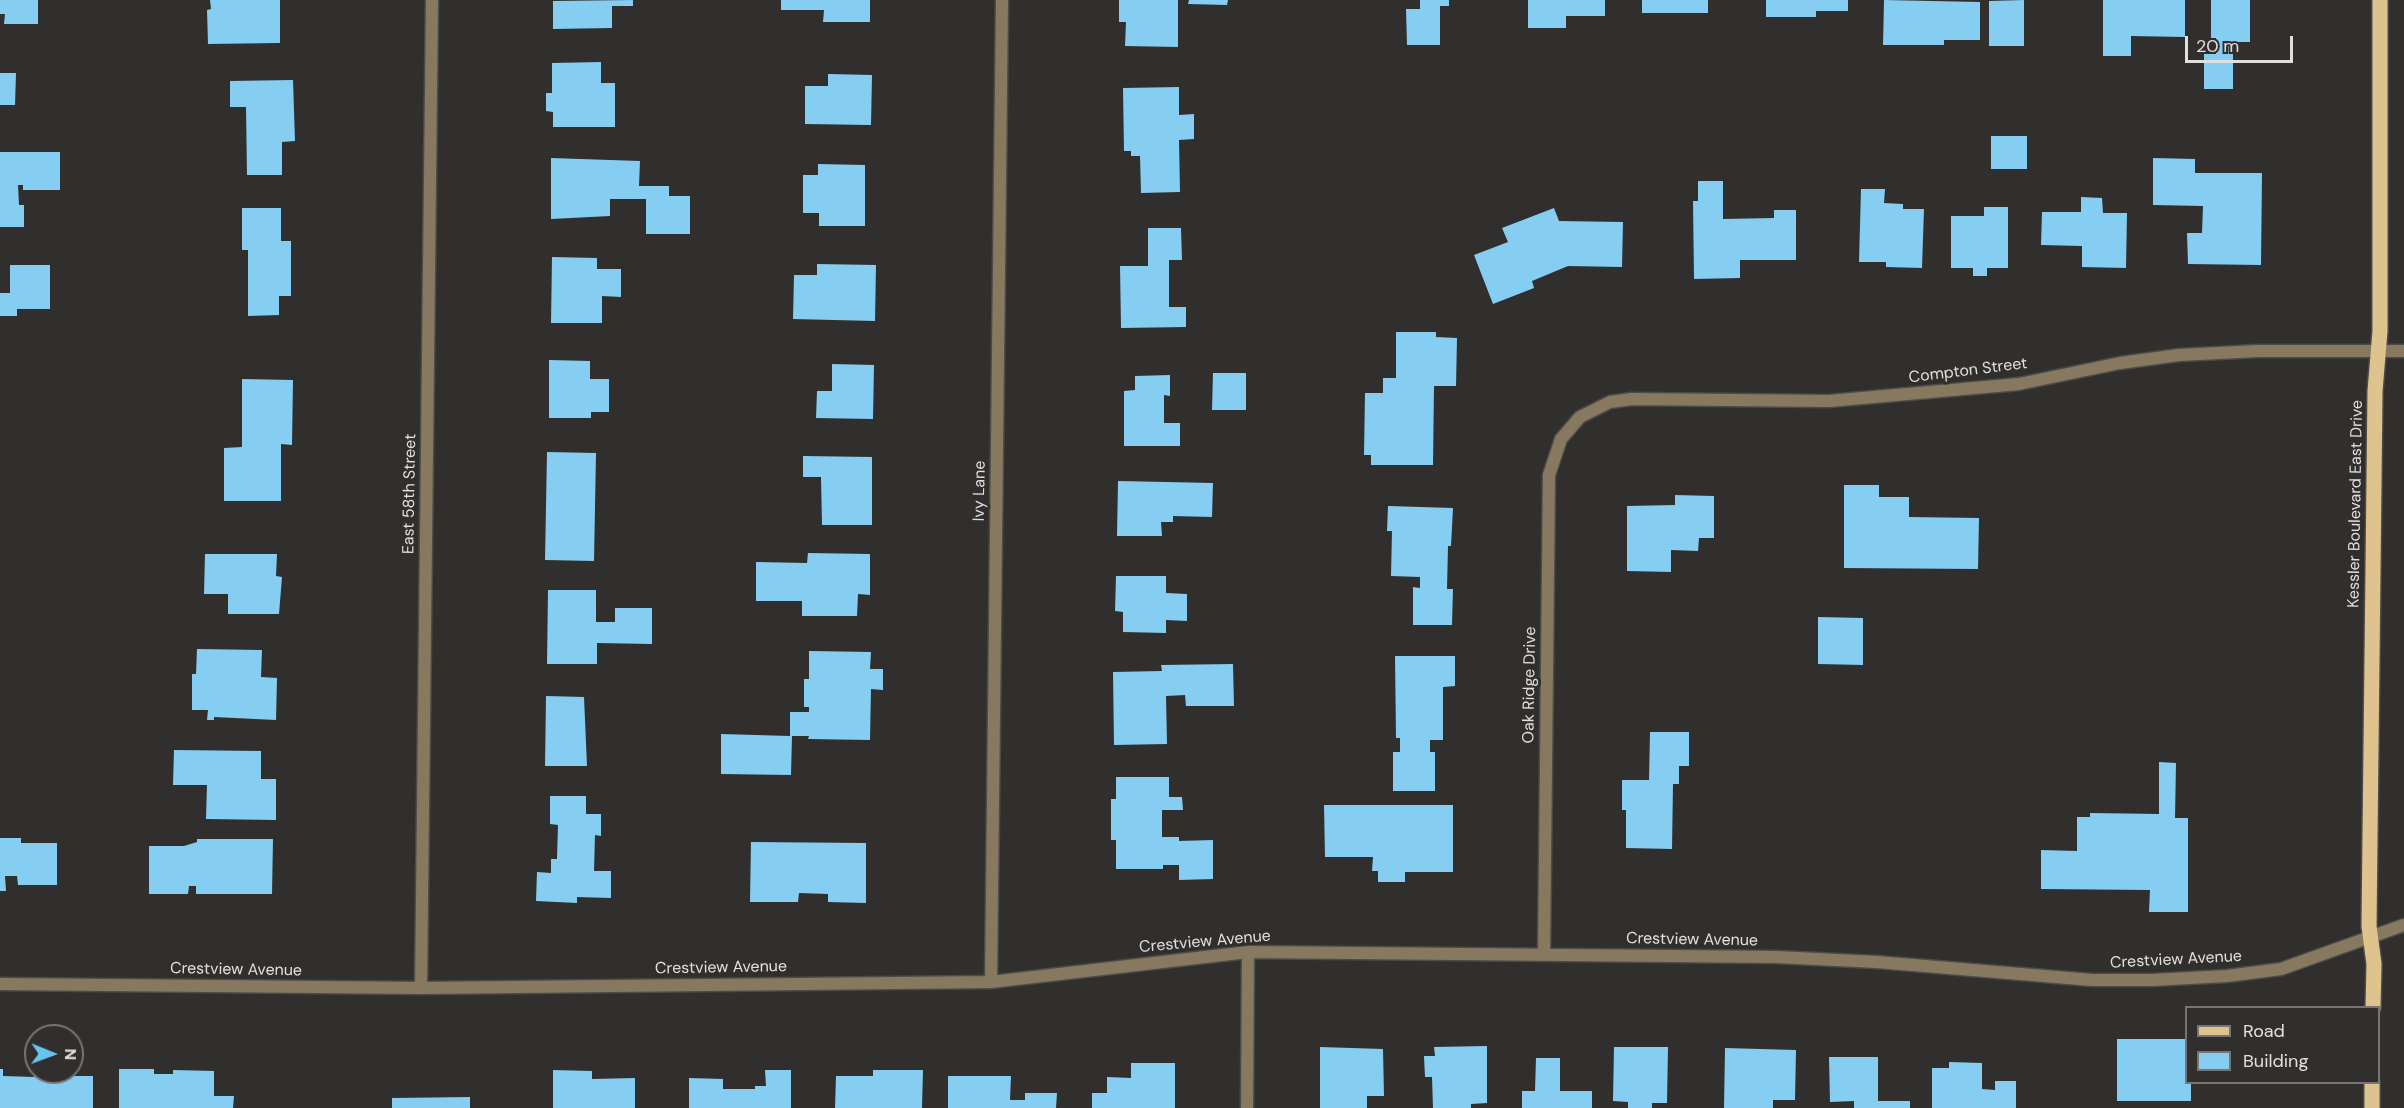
<!DOCTYPE html>
<html>
<head>
<meta charset="utf-8">
<style>
	body { margin:0 }
	#map { position:relative; width:2404px; height:1108px; overflow:hidden; background:#312f2d; font-family:"DM Sans",sans-serif }
	canvas { display:block }
	.legend { position:absolute; left:2185px; top:1006px; width:195px; height:78px; box-sizing:border-box; background:#312f2d; border:2px solid #777574; margin:0; padding:8px 10px; list-style:none; font-size:18px; color:#e0dfde }
	.legend li { display:flex; align-items:center; gap:12px; height:30px }
	.legend b { width:30px; border:2px solid #777574 }
	.north { position:absolute; left:24px; top:1024px; width:60px; height:60px; box-sizing:border-box; background:#312f2d; border:2px solid #777574; border-radius:50%; rotate:91deg; font-size:16px; font-weight:700; line-height:24px; text-align:center; color:#e0dfde }
	.north::after { content:''; display:block; margin:auto; width:21px; height:27px; background:#67c4ef; clip-path:polygon(50% 0,100% 100%,50% 72%,0 100%) }
	.scale { position:absolute; left:2185px; top:36px; width:108px; height:27px; box-sizing:border-box; border:3px solid #e0dfde; border-top:0; padding-left:8px; font-size:18px; line-height:21px; white-space:nowrap; color:#e0dfde; -webkit-text-stroke:4px #312f2d; paint-order:stroke }
</style>
</head>
<body>
<div id="map">
<canvas width="2404" height="1108"></canvas>
<ul class="legend">
<li><b style="height:8px;background:#dec38e"></b>Road</li>
<li><b style="height:16px;background:#85cef2"></b>Building</li>
</ul>
<div class="north">N</div>
<div class="scale">20 m</div>
</div>
<script>
const c = document.querySelector('canvas').getContext('2d');
c.lineJoin = 'round';
function paint(path, color) { c.fillStyle = color; c.fill(path, 'evenodd'); }
const shape = rows => new Path2D(rows.map(r => 'M' + r).join(''));
function stroke(path, color, width, dash) { c.strokeStyle = color; c.lineWidth = width; c.lineCap = dash ? 'butt' : 'round'; c.setLineDash(dash || []); c.stroke(path); }
function label(font, color, halo, rows, align = 'center') {
  c.font = font + ' "DM Sans",sans-serif'; c.lineWidth = 6; c.setLineDash([]); c.textBaseline = 'middle'; c.strokeStyle = halo; c.fillStyle = color; for (const [text, x, y, turn = 0] of rows) {
    c.save(); c.translate(x, y); c.rotate((+turn || 0) * Math.PI / 180); c.textAlign = isNaN(turn) ? turn : align; if (halo) c.strokeText(text, 0, 0); c.fillText(text, 0, 0); c.restore();
  }
}
const building = shape([
	[0,0,38,0,38,24,4,24,5,14,0,14],
	[210,0,280,0,280,43,208,44,207,10,211,9],
	[633,0,633,6,612,6,612,28,553,29,553,1],
	[781,0,870,0,870,22,823,22,824,10,781,10],
	[1119,0,1178,0,1178,47,1125,46,1126,22,1119,22],
	[1189,0,1228,0,1227,5,1188,4],
	[1420,0,1449,0,1449,6,1440,6,1440,45,1407,45,1406,9,1420,9],
	[1528,0,1605,0,1605,16,1566,16,1566,28,1528,28],
	[1642,0,1708,0,1708,13,1642,13],
	[1766,0,1848,0,1848,11,1816,11,1816,17,1766,17],
	[1884,0,1980,2,1980,40,1944,40,1944,45,1883,45],
	[2024,0,2024,46,1989,46,1989,1],
	[2103,0,2185,0,2185,37,2131,36,2131,56,2103,56],
	[2211,0,2250,0,2250,42,2233,42,2233,89,2204,89,2204,54,2216,54,2216,38,2211,38],
	[601,62,601,83,615,83,615,127,553,127,553,112,546,111,546,93,552,93,552,63],
	[0,73,16,73,15,105,0,105],
	[828,74,872,75,871,125,805,124,805,86,828,86],
	[293,80,295,141,282,142,282,175,247,175,246,107,230,107,230,81],
	[1179,87,1179,115,1194,114,1194,139,1179,140,1180,192,1141,193,1140,156,1131,156,1131,151,1124,151,1123,88],
	[1991,136,2027,136,2027,169,1991,169],
	[0,152,60,152,60,190,23,190,23,185,18,185,19,205,24,205,24,227,0,227],
	[551,158,640,161,639,186,669,186,669,196,690,196,690,234,646,234,646,199,610,199,610,216,551,219],
	[2153,158,2195,159,2195,173,2262,173,2261,265,2188,264,2187,233,2202,233,2203,206,2153,205],
	[818,164,865,165,865,226,819,226,819,213,803,213,803,175,818,175],
	[1698,181,1723,181,1723,219,1774,218,1774,210,1796,210,1796,260,1740,260,1740,278,1694,279,1693,201,1698,201],
	[1861,189,1885,189,1884,203,1903,204,1903,209,1924,209,1922,268,1886,267,1886,262,1859,262],
	[2081,197,2102,198,2103,213,2127,213,2126,268,2082,267,2082,246,2041,245,2042,212,2081,212],
	[1984,207,2008,207,2008,268,1987,268,1987,276,1973,276,1973,268,1951,268,1951,216,1984,216],
	[242,208,281,208,281,241,291,241,291,296,279,296,279,315,248,316,248,250,242,250],
	[1554,208,1559,221,1623,222,1622,267,1568,266,1532,281,1534,288,1493,304,1474,255,1508,242,1502,228],
	[1148,228,1181,228,1182,260,1169,260,1169,307,1186,307,1186,327,1121,328,1120,266,1148,266],
	[552,257,597,258,597,269,621,269,621,297,602,296,602,323,551,323],
	[817,264,876,265,875,321,793,319,794,275,817,275],
	[10,265,50,265,50,309,17,309,17,316,0,316,0,293,10,293],
	[1396,332,1436,332,1436,337,1457,338,1456,386,1434,386,1433,465,1371,465,1371,455,1364,455,1365,393,1383,393,1383,378,1396,378],
	[549,360,590,361,590,379,609,379,609,412,591,412,591,418,549,418],
	[832,364,874,365,873,419,816,418,817,391,832,391],
	[1213,373,1246,373,1246,410,1212,410],
	[1170,375,1170,396,1164,395,1164,423,1180,423,1180,446,1124,446,1124,391,1135,390,1135,376],
	[242,379,293,380,292,445,281,444,281,501,224,501,224,448,242,447],
	[547,452,596,453,594,561,545,560],
	[803,456,872,457,872,525,822,525,821,477,803,477],
	[1118,481,1213,483,1212,517,1173,516,1173,522,1161,522,1162,536,1117,536],
	[1844,485,1879,485,1879,497,1909,497,1909,517,1979,518,1978,569,1844,568],
	[1675,495,1714,496,1714,538,1699,538,1698,551,1671,550,1671,572,1627,571,1627,506,1675,505],
	[1388,506,1453,508,1451,546,1448,546,1447,589,1453,589,1452,625,1413,625,1413,587,1420,588,1420,577,1391,576,1392,531,1387,531],
	[808,553,870,554,870,595,858,594,857,616,802,616,802,601,756,601,756,562,807,563],
	[205,554,277,554,276,576,282,577,279,614,228,614,228,594,204,594],
	[1116,576,1166,576,1166,593,1187,594,1187,621,1166,620,1166,633,1123,632,1123,612,1115,611],
	[548,590,596,590,596,622,615,622,615,608,652,608,652,644,597,643,597,664,547,664],
	[1818,617,1863,618,1863,665,1818,664],
	[197,649,262,650,261,677,277,678,276,720,214,717,214,720,207,720,208,710,192,710,192,674,196,674],
	[809,651,871,652,870,669,883,669,883,690,871,689,870,740,808,739,809,736,792,736,791,775,721,774,721,734,790,736,790,712,809,712,809,707,804,707,804,679,809,679],
	[1395,656,1455,656,1455,686,1443,687,1443,740,1430,740,1430,752,1435,752,1435,791,1393,791,1393,752,1400,752,1400,738,1396,738],
	[1233,664,1234,706,1186,706,1185,695,1166,696,1167,744,1114,745,1113,672,1162,671,1161,665],
	[546,696,584,697,587,766,545,766],
	[1650,732,1689,732,1689,766,1679,766,1679,784,1673,784,1672,849,1626,848,1626,810,1622,810,1622,780,1649,780],
	[174,750,261,751,261,779,276,779,276,820,206,819,207,785,173,785],
	[2159,762,2176,763,2175,818,2188,818,2188,912,2149,912,2150,890,2041,889,2041,850,2077,851,2077,817,2090,817,2090,813,2159,814],
	[1116,777,1169,777,1169,797,1182,797,1183,810,1162,810,1162,837,1179,837,1179,841,1213,840,1213,879,1179,880,1179,865,1163,865,1163,869,1116,869,1116,840,1111,840,1111,799,1116,799],
	[550,796,586,796,586,814,601,814,601,836,595,835,594,871,611,871,611,898,577,897,577,903,536,901,537,872,551,873,551,859,557,859,558,825,550,824],
	[1324,805,1453,805,1453,872,1405,872,1405,882,1378,882,1378,871,1372,871,1373,857,1325,857],
	[0,838,21,838,21,843,57,843,57,885,18,885,17,876,5,876,6,891,0,891],
	[197,839,273,839,272,894,196,894,196,886,189,886,188,894,149,894,149,846,184,846,197,842],
	[751,842,866,843,866,903,828,902,828,894,799,893,798,902,750,902],
	[2117,1039,2186,1039,2186,1082,2191,1082,2191,1101,2117,1101],
	[1487,1046,1487,1103,1471,1104,1471,1108,1433,1108,1432,1077,1425,1077,1424,1056,1435,1056,1434,1047],
	[1320,1047,1383,1049,1384,1096,1367,1096,1367,1108,1320,1108],
	[1614,1047,1668,1047,1667,1103,1652,1103,1652,1108,1628,1108,1628,1102,1613,1101],
	[1725,1048,1796,1050,1795,1100,1773,1100,1773,1108,1724,1108],
	[1829,1057,1878,1057,1878,1101,1910,1101,1910,1108,1854,1108,1854,1101,1830,1102],
	[1536,1058,1560,1058,1560,1091,1592,1091,1592,1108,1522,1108,1522,1091,1535,1091],
	[1949,1062,1982,1063,1982,1089,1995,1090,1995,1081,2016,1081,2016,1108,1932,1108,1932,1068,1949,1068],
	[1131,1063,1175,1063,1175,1108,1092,1108,1092,1093,1107,1093,1107,1077,1131,1078],
	[0,1069,3,1069,3,1076,34,1077,34,1072,73,1072,73,1076,93,1076,93,1108,0,1108],
	[119,1069,154,1069,154,1074,173,1074,173,1070,214,1071,214,1096,234,1096,233,1108,119,1108],
	[553,1070,592,1071,592,1079,635,1078,635,1108,553,1108],
	[765,1070,791,1070,791,1108,689,1108,689,1078,723,1079,723,1089,755,1089,755,1086,766,1086],
	[873,1070,923,1070,922,1108,835,1108,836,1076,873,1076],
	[948,1076,1011,1076,1010,1100,1025,1100,1025,1093,1057,1093,1056,1108,948,1108],
	[470,1097,470,1108,392,1108,392,1098]
]);
const street = shape([
	[1544,955,1549,475,1561,439,1580,417,1610,402,1632,399,1829,401,2019,384,2120,363,2179,355,2258,351,2404,351],
	[991,982,1002,0],
	[0,984,421,988,991,982,1248,952,1776,957,1877,962,2092,980,2152,980,2227,976,2281,969,2404,925],
	[421,988,432,0],
	[1247,1108,1248,952]
]);
const primary = shape([
	[2373,1008,2374,964,2369,926,2375,391,2380,331,2380,0],
	[2372,1108,2372,1082]
]);
const streetNames = [
	["Compton Street",1968,371,-7],
	["Ivy Lane",980,491,-89],
	["East 58th Street",410,494,-89],
	["Kessler Boulevard East Drive",2356,504,-89],
	["Oak Ridge Drive",1530,685,-89],
	["Crestview Avenue",1692,940,1],
	["Crestview Avenue",1205,942,-5],
	["Crestview Avenue",2176,960,-3],
	["Crestview Avenue",721,968,-1],
	["Crestview Avenue",236,970,1]
];
paint(building, '#85cef2');
stroke(street, '#4d4b49', 15);
stroke(primary, '#4d4b49', 18);
stroke(street, '#867960', 12);
stroke(primary, '#dec38e', 15);
label('16px', '#e0dfde', '#312f2d', streetNames);
</script>
</body>
</html>
